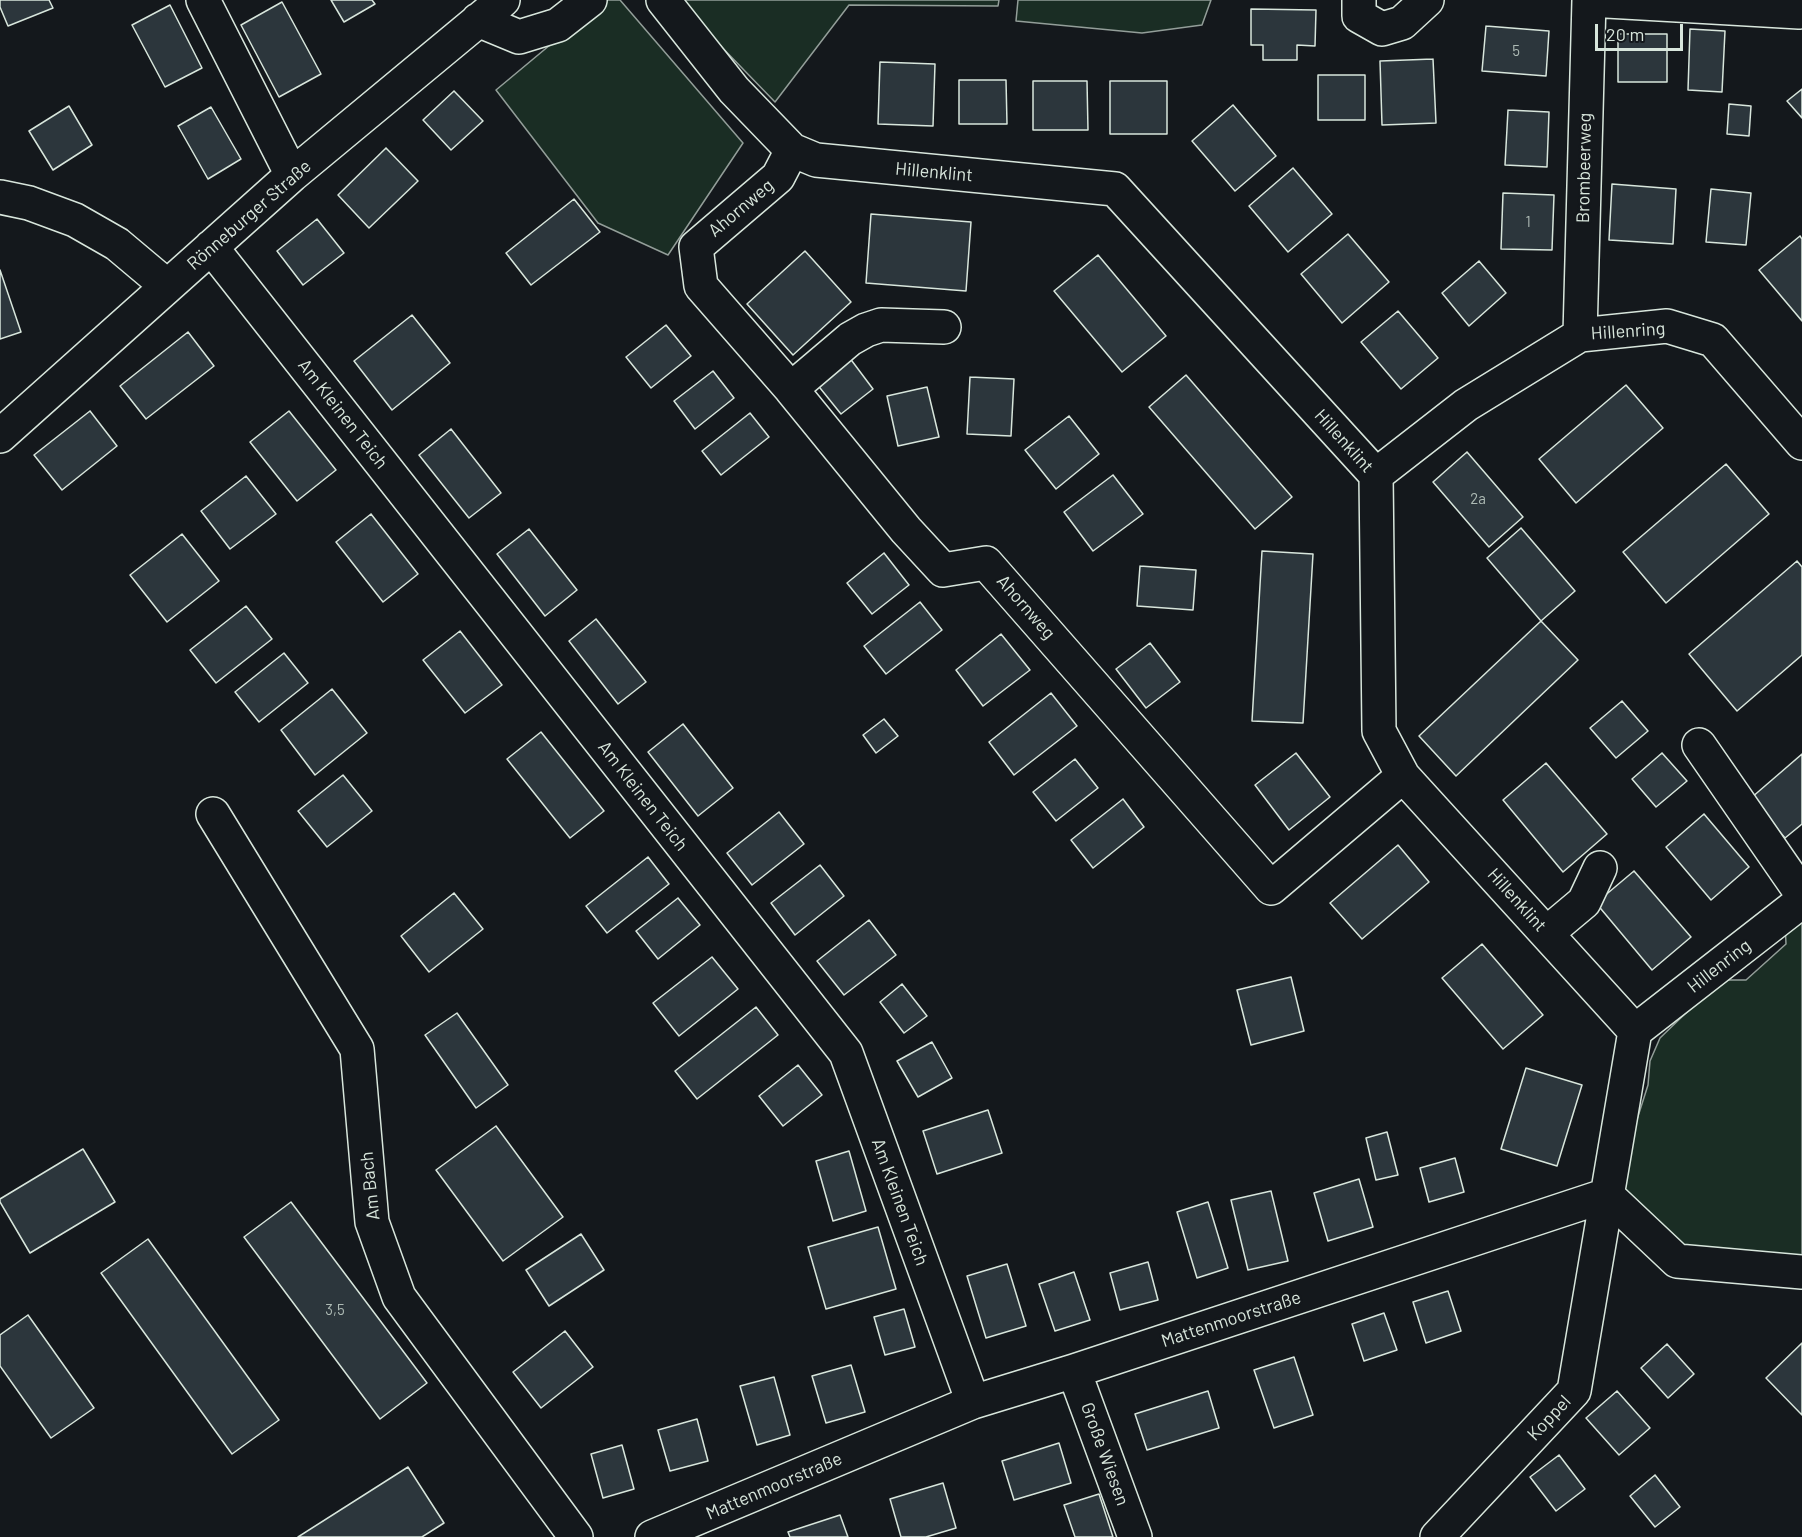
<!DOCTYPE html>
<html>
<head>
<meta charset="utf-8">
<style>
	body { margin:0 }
	#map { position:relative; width:1802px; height:1537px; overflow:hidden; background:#14181c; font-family:Barlow,sans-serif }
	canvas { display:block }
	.scale { position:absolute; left:1595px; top:24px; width:88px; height:27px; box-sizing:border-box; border:3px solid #d8e6dc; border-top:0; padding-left:8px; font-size:18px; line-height:21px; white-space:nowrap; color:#d8e6dc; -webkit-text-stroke:4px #14181c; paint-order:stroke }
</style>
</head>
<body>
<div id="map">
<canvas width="1802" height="1537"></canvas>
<div class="scale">20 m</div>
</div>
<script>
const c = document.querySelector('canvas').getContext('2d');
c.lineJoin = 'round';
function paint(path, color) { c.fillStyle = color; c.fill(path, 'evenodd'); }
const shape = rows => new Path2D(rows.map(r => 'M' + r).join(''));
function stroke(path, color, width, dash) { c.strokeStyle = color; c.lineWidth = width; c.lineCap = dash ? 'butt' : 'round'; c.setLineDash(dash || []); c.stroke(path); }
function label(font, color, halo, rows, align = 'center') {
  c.font = font + ' Barlow,sans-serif'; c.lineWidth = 4.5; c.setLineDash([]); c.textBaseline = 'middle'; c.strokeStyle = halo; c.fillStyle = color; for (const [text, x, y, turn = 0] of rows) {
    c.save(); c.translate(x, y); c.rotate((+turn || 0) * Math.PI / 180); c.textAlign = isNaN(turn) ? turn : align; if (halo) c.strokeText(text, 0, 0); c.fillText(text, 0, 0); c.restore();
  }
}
const green = shape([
	[604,0,620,0,743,143,668,255,598,223,496,90,604,0],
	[676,0,999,0,998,6,849,5,775,102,676,0],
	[1018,0,1211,0,1202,25,1142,33,1016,21,1018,0],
	[1802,921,1802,1266,1681,1246,1632,1222,1619,1176,1648,1085,1650,1061,1660,1038,1689,1010,1724,980,1746,980,1786,944,1785,923,1802,921]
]);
const building = shape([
	[0,0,49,0,53,8,8,26,0,7,0,0],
	[331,0,372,0,375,4,344,22,331,0],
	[282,2,321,74,279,97,241,25,282,2],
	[170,5,202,68,165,87,132,25,170,5],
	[1251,9,1316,10,1315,46,1297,45,1297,60,1263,60,1263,45,1251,45,1251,9],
	[1486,26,1549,31,1546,76,1482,71,1486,26],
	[1690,29,1725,31,1722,92,1688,90,1690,29],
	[1618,34,1667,34,1667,82,1618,82,1618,34],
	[1433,59,1436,123,1382,125,1380,61,1433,59],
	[880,62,935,64,933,126,878,124,880,62],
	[1318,75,1365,75,1365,120,1318,120,1318,75],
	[959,80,1006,80,1007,124,959,124,959,80],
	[1033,81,1087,81,1088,130,1033,130,1033,81],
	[1110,81,1167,81,1167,134,1110,134,1110,81],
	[1802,89,1802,118,1787,101,1802,89],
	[454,91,483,121,451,150,423,120,454,91],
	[1729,104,1751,106,1749,136,1727,134,1729,104],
	[1233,105,1276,156,1235,191,1192,141,1233,105],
	[69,106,92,145,53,170,29,131,69,106],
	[211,107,241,159,208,179,178,126,211,107],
	[1508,110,1549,112,1547,167,1505,165,1508,110],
	[386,148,418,181,369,228,338,195,386,148],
	[1293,168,1332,214,1288,252,1249,206,1293,168],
	[1612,184,1676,189,1673,244,1609,240,1612,184],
	[1711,189,1751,193,1746,245,1706,242,1711,189],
	[1503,193,1554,195,1552,250,1501,249,1503,193],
	[574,199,600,232,531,285,506,253,574,199],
	[871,214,971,222,966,291,866,283,871,214],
	[317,219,344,253,303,285,277,251,317,219],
	[1348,234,1389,282,1342,323,1301,274,1348,234],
	[1800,236,1802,239,1802,321,1759,270,1800,236],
	[805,251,851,302,793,355,747,304,805,251],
	[1098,255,1166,336,1122,372,1054,291,1098,255],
	[1479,261,1506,293,1469,326,1442,293,1479,261],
	[0,270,21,332,0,339,0,270],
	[1398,311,1438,358,1401,389,1361,342,1398,311],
	[412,315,450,363,392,410,354,361,412,315],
	[666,325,691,356,651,388,626,357,666,325],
	[188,332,214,366,146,419,120,386,188,332],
	[849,357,873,389,841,414,816,383,849,357],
	[713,371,734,398,695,429,674,401,713,371],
	[1186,375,1292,497,1255,529,1149,407,1186,375],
	[970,377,1014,379,1011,436,967,434,970,377],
	[1626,385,1663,428,1576,503,1539,459,1626,385],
	[927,387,939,437,898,446,887,396,927,387],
	[90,411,117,446,62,490,34,455,90,411],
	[289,411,336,470,297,501,250,442,289,411],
	[750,413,769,437,721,475,702,451,750,413],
	[1069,416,1099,454,1056,489,1025,450,1069,416],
	[451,429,501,493,469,518,419,455,451,429],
	[1467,452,1523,517,1489,547,1433,482,1467,452],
	[1726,464,1769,514,1666,603,1623,552,1726,464],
	[1113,475,1143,514,1093,551,1064,512,1113,475],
	[246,476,276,514,230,549,201,511,246,476],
	[371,514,418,574,383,602,336,542,371,514],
	[1521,528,1575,591,1541,621,1487,558,1521,528],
	[529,529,577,590,545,616,497,554,529,529],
	[182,534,219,581,167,622,130,575,182,534],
	[1262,551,1313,554,1303,723,1252,721,1262,551],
	[884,553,909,585,872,614,847,583,884,553],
	[1797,561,1802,567,1802,655,1737,711,1689,654,1797,561],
	[1140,566,1196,570,1193,610,1137,606,1140,566],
	[920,602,942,630,886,674,864,646,920,602],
	[246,606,272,639,216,683,190,650,246,606],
	[596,619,646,682,618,704,569,641,596,619],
	[1541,621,1578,660,1456,776,1419,736,1541,621],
	[460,631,502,685,465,713,423,660,460,631],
	[1001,634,1030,670,983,706,956,670,1001,634],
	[1150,643,1180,682,1146,708,1116,669,1150,643],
	[284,653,308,683,259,722,235,692,284,653],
	[332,689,367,733,315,775,281,730,332,689],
	[1051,693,1077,726,1014,775,989,742,1051,693],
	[1622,701,1648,731,1616,758,1590,728,1622,701],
	[884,719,898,736,876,753,863,735,884,719],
	[683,724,733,788,698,816,648,752,683,724],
	[541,732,604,811,570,838,507,759,541,732],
	[1296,753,1330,797,1289,830,1255,785,1296,753],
	[1662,753,1687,781,1656,807,1632,779,1662,753],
	[1802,754,1802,824,1785,838,1751,798,1802,754],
	[1075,759,1098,788,1056,821,1033,792,1075,759],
	[1546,763,1607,834,1563,872,1503,800,1546,763],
	[343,775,372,811,327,847,298,811,343,775],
	[1123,799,1144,827,1093,868,1071,840,1123,799],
	[779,812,804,844,752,885,727,853,779,812],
	[1704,814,1749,867,1711,900,1666,847,1704,814],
	[1398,845,1429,882,1362,939,1330,903,1398,845],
	[648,857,669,884,607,933,586,906,648,857],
	[820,865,844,896,795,935,771,903,820,865],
	[1634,871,1691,937,1652,970,1596,903,1634,871],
	[454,893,483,929,429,972,401,936,454,893],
	[678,898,700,925,658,959,636,931,678,898],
	[869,920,896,955,844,995,817,961,869,920],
	[1482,944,1543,1015,1503,1049,1442,978,1482,944],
	[712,957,738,989,679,1036,653,1003,712,957],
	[1291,977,1304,1031,1251,1045,1237,990,1291,977],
	[902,984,927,1016,904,1033,880,1002,902,984],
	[756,1007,778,1035,697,1099,675,1071,756,1007],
	[457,1013,508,1085,476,1108,425,1035,457,1013],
	[932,1042,952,1078,918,1097,897,1061,932,1042],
	[798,1065,822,1095,783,1126,759,1096,798,1065],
	[1526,1068,1582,1085,1557,1166,1501,1149,1526,1068],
	[988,1110,1002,1153,937,1174,923,1131,988,1110],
	[496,1126,563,1217,503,1261,436,1170,496,1126],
	[1387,1132,1398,1175,1376,1180,1366,1138,1387,1132],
	[83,1149,115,1202,30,1253,0,1202,0,1199,83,1149],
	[849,1151,866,1211,833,1221,816,1161,849,1151],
	[1455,1158,1464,1192,1429,1202,1420,1168,1455,1158],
	[1359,1179,1373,1227,1328,1241,1314,1193,1359,1179],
	[1271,1191,1288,1261,1248,1270,1231,1200,1271,1191],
	[291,1202,427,1383,380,1419,244,1237,291,1202],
	[1208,1202,1228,1268,1197,1278,1177,1212,1208,1202],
	[878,1227,896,1289,826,1309,808,1247,878,1227],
	[581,1234,604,1270,549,1306,526,1270,581,1234],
	[148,1239,279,1420,232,1454,101,1273,148,1239],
	[1148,1262,1158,1300,1120,1310,1110,1273,1148,1262],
	[1007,1264,1026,1326,986,1338,967,1276,1007,1264],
	[1074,1272,1090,1320,1055,1331,1039,1284,1074,1272],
	[1448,1291,1461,1331,1426,1343,1413,1302,1448,1291],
	[904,1309,915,1347,885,1355,874,1317,904,1309],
	[1384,1313,1397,1350,1364,1361,1352,1324,1384,1313],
	[28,1315,94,1408,51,1438,0,1366,0,1335,28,1315],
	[565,1331,593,1367,541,1408,513,1372,565,1331],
	[1802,1343,1802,1415,1766,1378,1802,1343],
	[1667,1344,1694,1374,1668,1398,1641,1368,1667,1344],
	[1294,1357,1313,1415,1274,1428,1254,1370,1294,1357],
	[851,1365,865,1412,826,1423,812,1376,851,1365],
	[774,1377,790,1435,757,1445,740,1386,774,1377],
	[1208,1391,1219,1428,1147,1450,1135,1414,1208,1391],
	[1617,1391,1650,1428,1619,1455,1586,1418,1617,1391],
	[697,1419,708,1461,670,1471,658,1430,697,1419],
	[1059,1443,1071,1483,1014,1500,1002,1461,1059,1443],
	[622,1445,634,1489,603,1498,591,1454,622,1445],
	[1559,1455,1585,1489,1556,1511,1530,1477,1559,1455],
	[408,1467,444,1523,422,1537,298,1537,408,1467],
	[1655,1475,1680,1507,1655,1527,1630,1496,1655,1475],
	[943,1483,956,1528,926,1537,901,1537,890,1499,943,1483],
	[1099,1494,1113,1537,1075,1537,1064,1505,1099,1494],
	[840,1515,848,1537,790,1537,788,1532,840,1515]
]);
const minor = shape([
	[203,0,292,175],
	[663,0,734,90,792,150,816,160,1115,189,1376,475,1379,731,1403,776,1635,1031,1574,1391,1437,1537],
	[1359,0,1359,16,1382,29,1402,23,1427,0],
	[1739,0,1730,8,1799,12,1802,10],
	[478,20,519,37,558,25,590,0],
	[792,150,778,177,696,247,701,286,791,389,906,530,943,570,986,563,1271,888,1403,776],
	[0,197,29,203,75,220,117,244,167,286],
	[211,247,846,1053,973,1402],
	[1580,335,1589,0,1730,8],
	[791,389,850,339,866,330,881,325,944,327],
	[0,436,292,175,503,0],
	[1376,475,1466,405,1580,335,1667,326,1713,340,1802,443],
	[1699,745,1802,894],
	[213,814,357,1049,372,1222,399,1297,576,1537],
	[1547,933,1584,902,1600,868],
	[1635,1031,1802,901],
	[1074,1371,1135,1537],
	[652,1537,973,1402,1074,1371,1607,1195,1677,1261,1802,1272]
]);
const numberNames = [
	["5",1516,51],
	["1",1528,222],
	["2a",1478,499],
	["3,5",335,1310]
];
const streetNames = [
	["Brombeerweg",1584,168,-89],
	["Hillenklint",934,172,5],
	["Ahornweg",741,208,-40],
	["Rönneburger Straße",249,215,-41],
	["Hillenring",1628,331,-4],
	["Am Kleinen Teich",343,414,52],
	["Hillenklint",1344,441,48],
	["Ahornweg",1026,607,49],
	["Am Kleinen Teich",643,796,52],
	["Hillenklint",1517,900,48],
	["Hillenring",1719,966,-38],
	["Am Bach",370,1186,-96],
	["Am Kleinen Teich",900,1202,70],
	["Mattenmoorstraße",1231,1319,-18],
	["Koppel",1549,1418,-47],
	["Große Wiesen",1105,1454,70],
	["Mattenmoorstraße",774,1486,-23]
];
paint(green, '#1a2d24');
stroke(green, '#939e99', 1.5);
paint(building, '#2c363c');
stroke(building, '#d8e6dc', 1.5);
stroke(minor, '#d8e6dc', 36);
stroke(minor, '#14181c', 33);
label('15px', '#adbab4', null, numberNames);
label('18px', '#d8e6dc', '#14181c', streetNames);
</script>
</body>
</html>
